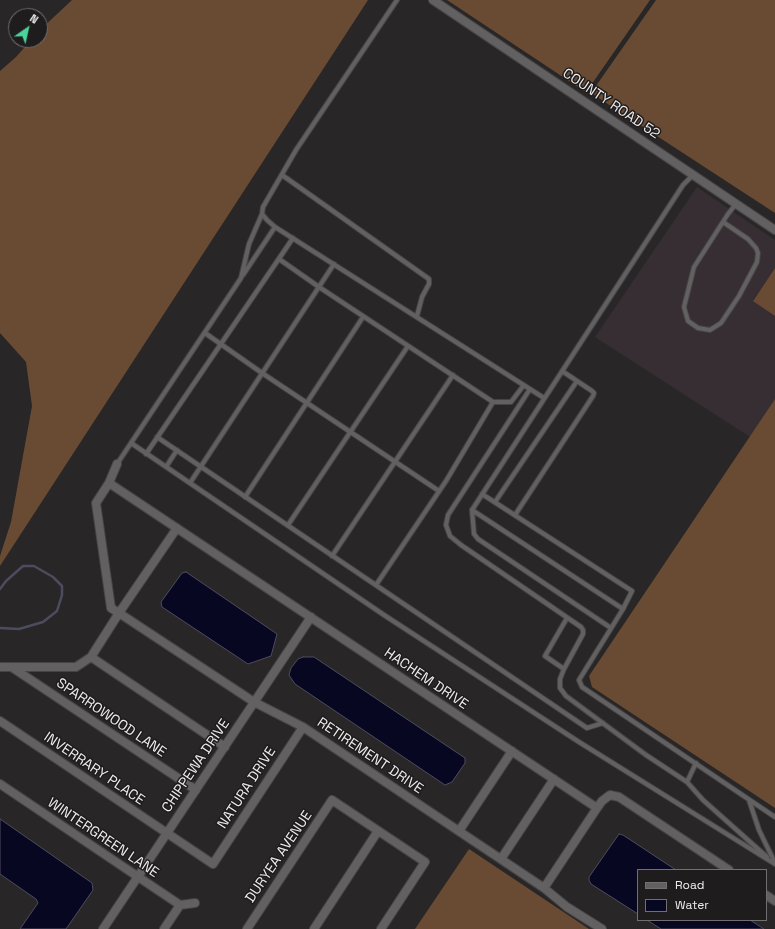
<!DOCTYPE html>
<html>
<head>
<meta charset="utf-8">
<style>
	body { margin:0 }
	#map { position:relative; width:775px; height:929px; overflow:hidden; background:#282627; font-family:"Space Grotesk",sans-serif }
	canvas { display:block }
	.legend { position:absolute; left:637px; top:869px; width:130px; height:52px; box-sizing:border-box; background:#1f1c1d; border:1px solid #726f70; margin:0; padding:5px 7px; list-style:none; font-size:12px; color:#eeeced }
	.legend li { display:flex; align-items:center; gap:8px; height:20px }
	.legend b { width:20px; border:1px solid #726f70 }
	.north { position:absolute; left:8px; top:8px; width:40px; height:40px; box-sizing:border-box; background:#1f1c1d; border:1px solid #726f70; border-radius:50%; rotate:34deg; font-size:11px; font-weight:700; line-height:16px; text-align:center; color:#eeeced }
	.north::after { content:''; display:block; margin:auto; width:14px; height:18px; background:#4ad49c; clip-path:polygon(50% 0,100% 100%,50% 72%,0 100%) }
</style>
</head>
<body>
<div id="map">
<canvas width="775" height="929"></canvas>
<ul class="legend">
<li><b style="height:5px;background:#626061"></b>Road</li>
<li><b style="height:11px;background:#080722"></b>Water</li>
</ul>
<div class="north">N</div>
</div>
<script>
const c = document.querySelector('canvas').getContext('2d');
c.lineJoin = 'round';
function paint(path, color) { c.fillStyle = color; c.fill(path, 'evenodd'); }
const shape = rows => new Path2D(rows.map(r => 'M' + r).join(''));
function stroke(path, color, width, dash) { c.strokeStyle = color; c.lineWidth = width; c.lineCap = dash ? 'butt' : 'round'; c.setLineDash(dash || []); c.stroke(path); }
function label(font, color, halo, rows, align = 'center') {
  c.font = font + ' "Space Grotesk",sans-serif'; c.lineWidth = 3; c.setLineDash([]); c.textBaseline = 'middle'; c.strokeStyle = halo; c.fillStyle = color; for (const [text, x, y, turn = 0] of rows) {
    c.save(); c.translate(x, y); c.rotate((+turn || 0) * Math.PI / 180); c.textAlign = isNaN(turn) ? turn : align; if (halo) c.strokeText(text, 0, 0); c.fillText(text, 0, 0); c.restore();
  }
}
const built = shape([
	[697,187,775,240,775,268,753,300,775,316,775,399,750,437,595,337]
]);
const forest = shape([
	[72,0,368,0,0,566,0,556,11,522,32,406,26,362,0,333,0,71,16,57,31,40,40,40,40,30],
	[447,0,650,0,587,91,587,93],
	[656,0,775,0,775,213,591,93],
	[775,268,775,316,753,301],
	[775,399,775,808,592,687,589,676],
	[469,849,589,929,415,929]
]);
const water = shape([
	[186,572,277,634,271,656,248,664,162,607,161,602,182,573,186,572],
	[303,657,314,657,465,758,465,763,452,782,445,785,295,684,289,675,291,668,298,659,303,657],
	[0,819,92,883,93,890,66,929,20,929,38,903,36,899,0,874,0,819],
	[619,834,623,835,676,870,638,870,638,914,591,884,589,880,589,877,619,834],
	[647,920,750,920,764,929,661,929,647,920]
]);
const stream = shape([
	[0,589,6,581,23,566,34,566,53,577,62,586,62,595,57,611,43,622,19,629,0,628]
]);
const lane = shape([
	[397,0,296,150,263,207,262,214,267,220,275,227,544,398],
	[282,175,429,279,429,284,422,297,417,316],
	[693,175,683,185,472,510,623,609,579,680,582,687,775,817],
	[723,222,748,239,756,248,758,253,757,262,739,296,721,323,710,330,698,328,688,321,684,307,694,267,728,214,736,204],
	[279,259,319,287,493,402,511,402,524,385],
	[243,275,275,227],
	[205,333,262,373,439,491],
	[530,389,448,515,446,525,450,536,461,545,581,627,583,630,583,634,564,669,560,679,560,688,566,696,646,755,687,782],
	[157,437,587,728,603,723],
	[131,443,384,615,579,742,775,864],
	[146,454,293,238],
	[117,464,241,278,249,244,262,214],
	[166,467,177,450],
	[190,483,334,264],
	[482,494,632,591,623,609],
	[245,497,363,317],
	[495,502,577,381],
	[472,510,474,534,478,539,611,628],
	[515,515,593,396,594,393,592,391,562,371],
	[288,525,408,346],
	[332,556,453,375],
	[376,585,446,481,493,402],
	[564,669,545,656,567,618],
	[696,763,687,782,703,800,767,857],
	[749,800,759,830,775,863]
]);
const street = shape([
	[433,0,775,230],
	[109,483,597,808],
	[177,528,119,613,254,702,303,727,544,888,567,907,602,929],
	[91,657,225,747],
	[0,667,76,667,91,657,119,613,111,608,96,503,109,483,117,464],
	[13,668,196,790],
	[0,721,213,864,303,727],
	[0,784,180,905,195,903],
	[459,831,512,751],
	[501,859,554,779],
	[544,888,597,808,602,801,610,795,619,797,729,870],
	[766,895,775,901],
	[103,929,311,617],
	[164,929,180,905],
	[247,929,332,800,425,862,381,929],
	[314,929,378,831]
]);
const streetNames = [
	["COUNTY ROAD 52",611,104,34],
	["HACHEM DRIVE",426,679,34],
	["SPARROWOOD LANE",111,718,34],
	["RETIREMENT DRIVE",370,756,34],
	["CHIPPEWA DRIVE",196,766,-56],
	["INVERRARY PLACE",94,769,34],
	["NATURA DRIVE",247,788,-57],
	["WINTERGREEN LANE",103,838,34],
	["DURYEA AVENUE",279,857,-56]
];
paint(built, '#362e32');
paint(forest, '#694b33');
paint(water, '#080722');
stroke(water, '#4d4c5f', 1);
stroke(stream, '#4d4c5f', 2.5);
stroke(lane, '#464445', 6);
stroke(street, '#464445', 10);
stroke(lane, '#626061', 4);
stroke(street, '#626061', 8);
label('14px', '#eeeced', '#1f1c1d', streetNames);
</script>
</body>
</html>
